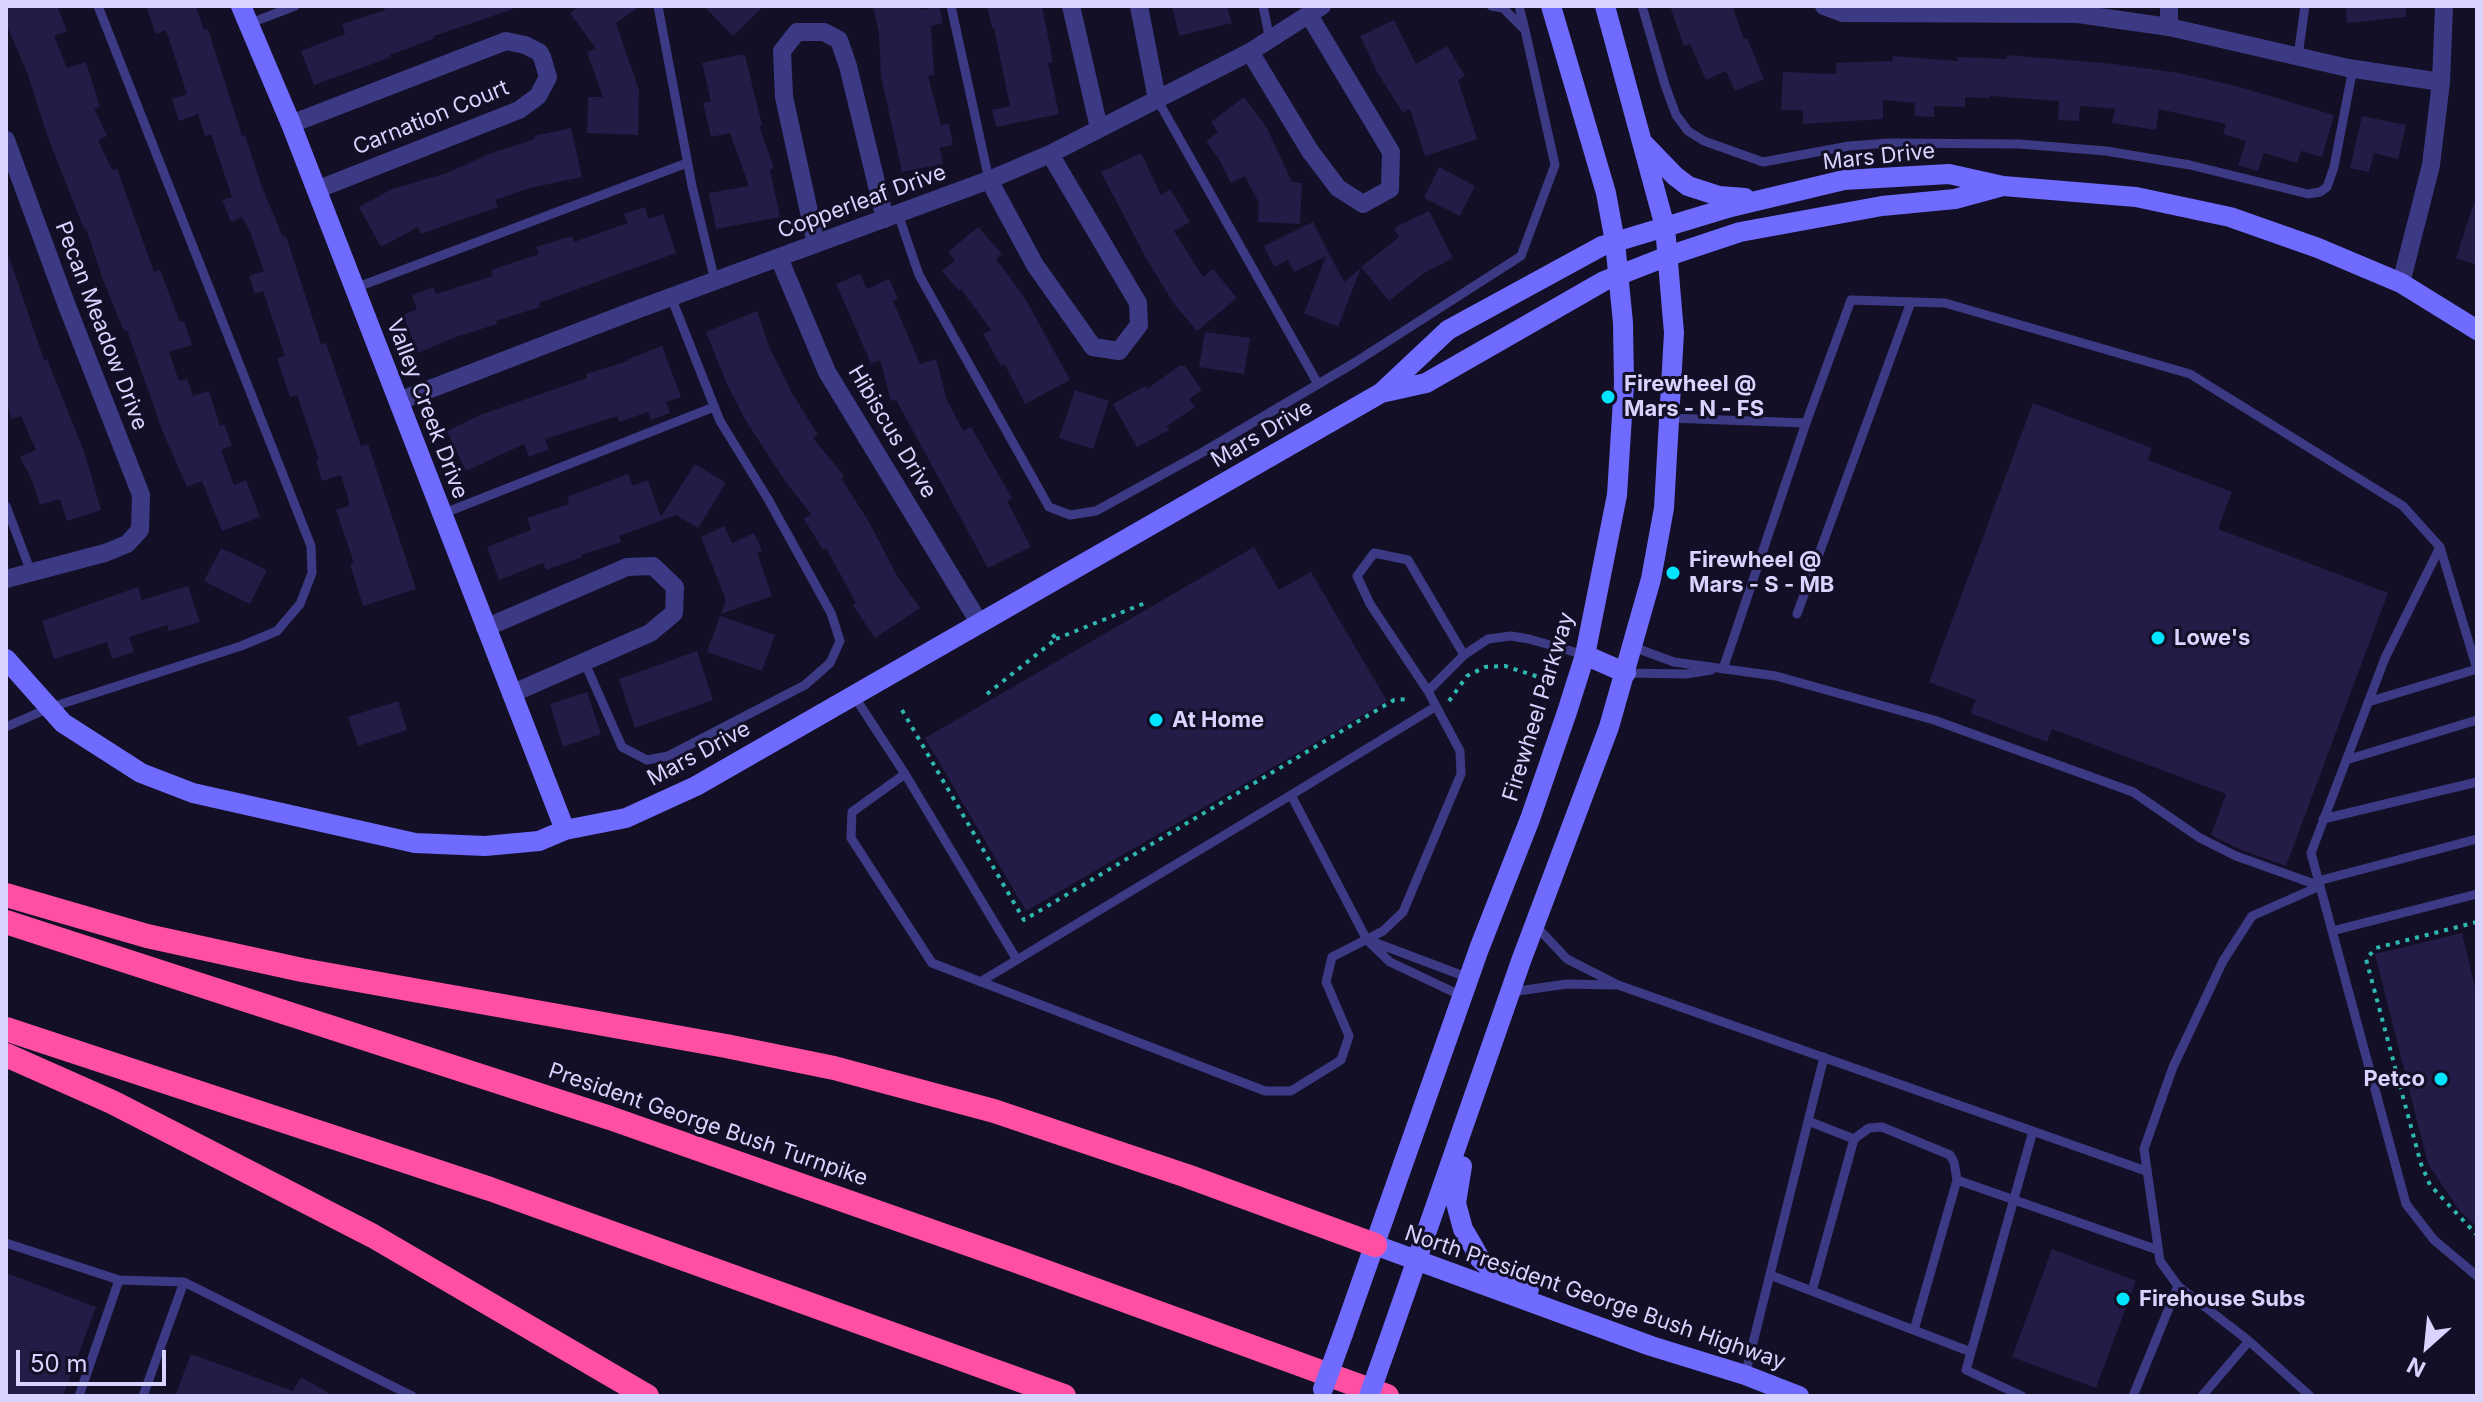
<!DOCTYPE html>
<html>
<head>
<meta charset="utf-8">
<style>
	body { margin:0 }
	#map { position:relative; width:2483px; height:1402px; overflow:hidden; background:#130f26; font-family:Inter,sans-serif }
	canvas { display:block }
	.frame { position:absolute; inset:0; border:8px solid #d9d4ff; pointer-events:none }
	.north { position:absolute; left:2387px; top:1306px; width:80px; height:80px; -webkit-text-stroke:6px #130f26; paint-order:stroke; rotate:207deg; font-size:22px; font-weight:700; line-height:32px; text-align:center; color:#d9d4ff }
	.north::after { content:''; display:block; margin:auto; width:28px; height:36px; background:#d9d4ff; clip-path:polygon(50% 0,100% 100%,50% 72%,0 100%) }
	.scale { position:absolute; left:16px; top:1350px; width:150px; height:36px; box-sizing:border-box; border:4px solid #d9d4ff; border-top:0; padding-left:10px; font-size:24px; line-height:28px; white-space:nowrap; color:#d9d4ff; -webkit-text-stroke:6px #130f26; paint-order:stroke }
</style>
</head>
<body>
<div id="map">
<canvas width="2483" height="1402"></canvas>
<div class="frame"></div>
<div class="north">N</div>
<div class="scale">50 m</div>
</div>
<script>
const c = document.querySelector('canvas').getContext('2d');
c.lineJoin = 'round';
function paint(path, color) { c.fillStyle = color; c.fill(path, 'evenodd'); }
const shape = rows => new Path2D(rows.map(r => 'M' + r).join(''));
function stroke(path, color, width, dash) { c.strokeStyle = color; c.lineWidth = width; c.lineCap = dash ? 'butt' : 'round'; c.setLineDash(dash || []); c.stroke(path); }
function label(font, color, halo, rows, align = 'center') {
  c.font = font + ' Inter,sans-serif'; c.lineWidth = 6; c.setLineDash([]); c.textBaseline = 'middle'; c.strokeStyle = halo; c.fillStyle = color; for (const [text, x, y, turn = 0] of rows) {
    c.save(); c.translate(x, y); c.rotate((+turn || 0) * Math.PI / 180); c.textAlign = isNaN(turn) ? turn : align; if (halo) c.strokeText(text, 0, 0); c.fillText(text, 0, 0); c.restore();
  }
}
const building = shape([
	[6,6,57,6,67,31,54,36,67,68,86,62,100,107,94,108,107,136,98,140,112,170,117,169,154,272,160,270,180,322,184,321,192,345,169,352,179,381,187,379,193,396,209,391,220,426,224,424,232,445,221,450,234,485,246,480,260,517,222,531,202,481,187,487,162,430,127,330,124,331,103,280,86,228,84,229,47,135,27,72,6,24],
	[146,6,196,6,204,30,208,29,242,136,245,135,261,185,283,237,286,236,321,344,326,343,361,446,368,444,416,589,363,606,350,564,354,563,336,510,350,505,341,475,322,481,316,461,319,460,297,395,290,397,277,358,285,356,263,291,255,294,249,276,264,271,250,232,242,217,231,222,222,200,232,197,211,134,205,136,198,114,179,121,172,99,187,94,166,30,156,34],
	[384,6,513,6,513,9,434,36,435,38,390,55,391,57,314,85,301,51,345,34,342,24,385,10],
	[579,6,640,6,616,23,639,90,638,135,587,133,588,97,603,97,587,52,596,49,570,13],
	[704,6,764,6,733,36],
	[873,6,920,6,921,10,939,6,943,23,931,26,934,75,928,76,941,125,949,124,953,145,940,148,943,164,902,172,881,76,879,33],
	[987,6,1042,6,1053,62,1048,63,1059,114,996,127,992,110,1010,106,994,28,992,28],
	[1172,6,1227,6,1232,23,1179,36],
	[1670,6,1732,6,1744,39,1747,38,1764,79,1735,91,1726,71,1706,80,1690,44,1684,46],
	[2346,6,2406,6,2406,17,2347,23],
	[1394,20,1416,64,1447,46,1465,76,1458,80,1477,139,1425,156,1410,109,1403,113,1377,72,1360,36],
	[738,55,745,55,762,125,759,126,774,168,770,170,780,217,716,229,709,193,749,186,730,133,711,137,703,103,711,101,702,63],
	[2007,55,2114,64,2179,73,2236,86,2334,115,2322,157,2301,151,2297,163,2264,153,2258,171,2238,165,2246,141,2223,134,2226,124,2159,109,2156,130,2112,123,2115,109,2080,106,2079,121,2058,120,2059,101,1990,96,1990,98,1965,97,1965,107,1934,106,1934,117,1914,116,1915,103,1883,100,1883,119,1803,124,1803,110,1781,110,1783,72,1836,74,1836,63,1892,61,1893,56,1958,61,1958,57,2006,59],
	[1244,97,1267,128,1292,182,1302,183,1300,224,1258,222,1259,203,1245,176,1231,183,1220,161,1206,141,1218,132,1211,122],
	[2362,116,2406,125,2398,159,2374,153,2369,172,2350,168],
	[571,128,582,177,530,188,495,200,498,207,421,234,418,227,381,247,359,207,392,189,447,173,489,154,535,139,534,136],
	[1141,153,1161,195,1170,189,1190,222,1174,231,1203,277,1213,269,1237,298,1197,331,1174,304,1146,258,1101,172],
	[1439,167,1475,186,1460,216,1424,198],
	[2474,203,2477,204,2477,265,2456,258],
	[645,207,648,219,663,214,676,253,539,303,540,307,496,321,497,324,453,338,418,353,403,315,417,309,412,295,433,287,436,294,493,276,491,270,539,254,536,247,572,236,574,242,628,223,624,214],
	[1429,211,1453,258,1424,273,1389,301,1361,267,1399,237,1394,228],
	[1313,222,1344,282,1361,268,1338,327,1304,313,1326,256,1294,272,1288,260,1274,267,1264,246],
	[978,227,1002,254,996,259,1025,298,1070,380,1025,404,1005,365,1001,366,983,334,991,330,961,289,959,291,942,271,955,260,948,252],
	[9,257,44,360,47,359,85,454,101,510,67,521,60,499,40,505,31,478,20,457,36,450,21,416,12,419,6,401,6,258],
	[860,274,867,289,889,279,898,299,893,301,920,364,936,359,947,400,963,431,971,427,1012,498,1007,501,1031,547,988,568,896,400,891,401,880,360,871,364,857,331,836,284],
	[757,311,769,346,792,393,818,435,813,438,844,476,841,478,869,522,897,576,920,608,875,638,853,605,856,603,826,548,823,550,804,519,811,514,785,481,746,421,726,382,706,332],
	[1205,332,1250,338,1244,374,1199,367],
	[662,346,681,397,666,402,670,413,651,420,648,412,619,422,617,416,545,439,549,449,529,457,524,444,466,471,447,431,480,415,587,378,586,374,628,361,628,359],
	[1179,366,1185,366,1202,390,1189,399,1195,407,1167,426,1169,430,1137,447,1113,404,1145,386,1147,389],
	[1075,390,1109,401,1093,449,1059,438],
	[2033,403,2152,448,2148,460,2232,492,2218,529,2388,593,2286,866,2239,849,2211,835,2226,794,2052,729,2047,742,1970,713,1976,700,1929,682],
	[695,464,726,483,698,528,676,515,619,536,621,542,581,555,582,557,546,570,543,563,499,580,487,547,531,530,527,518,569,504,567,497,628,474,633,486,648,480,661,517],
	[724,526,732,543,754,533,762,551,757,553,772,596,721,614,726,600,701,537],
	[1254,547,1279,590,1311,572,1387,701,1026,911,925,738],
	[221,548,267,570,250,604,204,581],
	[188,586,200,622,169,631,167,625,129,637,134,652,112,659,107,642,54,659,42,621,138,587,142,600],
	[720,616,775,635,762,671,707,652],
	[697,651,713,700,635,728,619,679],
	[587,692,601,734,563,747,550,704],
	[398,701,407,730,358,746,348,717],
	[2462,933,2477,996,2477,1227,2459,1210,2428,1164,2375,954],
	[2052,1249,2136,1281,2096,1388,2012,1357],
	[6,1273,96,1307,63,1396,6,1396],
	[191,1354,293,1391,301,1377,334,1396,175,1396]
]);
const path = shape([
	[1056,639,1145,603],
	[987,694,1056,639,1051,632],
	[1449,701,1467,676,1485,667,1505,666,1548,680],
	[902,710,1024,920,1394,700,1409,699],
	[2477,922,2376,948,2366,959,2421,1164,2430,1185,2477,1235]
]);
const lane = shape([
	[658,6,692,186,715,281],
	[951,6,989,180],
	[1263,6,1270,40],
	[1519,6,1525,30],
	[1642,6,1665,85,1676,115,1688,131,1704,141,1763,162,1849,146,1889,143,2019,144,2106,151,2190,165,2308,194,2320,192,2327,187,2334,167,2353,68],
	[248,24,295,6],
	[2298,56,2305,6],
	[1157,99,1318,384],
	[898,214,919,275,1049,507,1070,515,1096,511,1203,452,1354,363,1521,256,1555,165,1525,30,1503,8,1491,6],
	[355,288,687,163],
	[1669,418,1806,423,1851,300,1945,303,2190,374,2403,506,2440,547,2385,658,2311,853,2406,1204,2434,1240,2477,1276],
	[6,506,31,572],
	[442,514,714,407],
	[2440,547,2477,669],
	[1797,614,1911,302],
	[1633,647,1674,662,1776,676,1934,720,2133,792,2200,838,2236,856,2320,886],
	[584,661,622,747,647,760,668,756,805,685,830,663,840,641,831,613,768,499,720,421,671,297],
	[1723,669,1806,423],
	[1627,673,1686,674,1711,670],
	[1428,691,1370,604,1357,576,1374,553,1408,560,1464,655],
	[854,696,905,774,852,812,851,838,932,963,1265,1091,1291,1091,1341,1060,1349,1036,1326,982,1332,957,1383,931,1403,912,1461,774,1460,751,1428,691,1464,655,1488,639,1511,636,1529,639,1585,655],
	[2368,702,2477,669],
	[1435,707,1291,795,1367,940,1390,962,1464,997],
	[6,727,49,708,241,646,277,631,300,604,312,573,311,546,98,6],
	[2346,760,2477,720],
	[905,774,1017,960],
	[2323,819,2477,782],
	[2318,881,2477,839],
	[1535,925,1567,959,1618,985,2146,1171],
	[2332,931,2477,894],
	[1371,941,1469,978],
	[980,982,1291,795],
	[1511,992,1567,984,1614,985],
	[1808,1121,1854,1139],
	[1957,1180,2158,1250],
	[6,1243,119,1280,184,1282,412,1396],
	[1770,1275,1971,1352],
	[1812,1291,1854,1139,1869,1128,1882,1127,1950,1155,1954,1162,1957,1180,1914,1330],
	[1745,1375,1824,1057],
	[79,1396,119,1280],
	[143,1396,184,1282],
	[2022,1396,1966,1370,2033,1131],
	[2133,1396,2178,1286],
	[2202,1396,2249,1341],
	[2310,1396,2249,1341,2178,1286,2160,1261,2144,1149,2173,1067,2223,961,2252,916,2320,886]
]);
const street = shape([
	[1071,6,1099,128],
	[1139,6,1157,99],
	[1824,6,1843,13,2078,14,2169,27,2348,68,2441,82],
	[2169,27,2169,6],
	[1250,52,1310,151,1338,188,1363,204,1390,189,1391,152,1309,15],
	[291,124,506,41,525,45,539,52,542,57,548,77,538,96,519,110,316,190],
	[6,140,67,306,141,495,140,530,127,544,105,553,6,579],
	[989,180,1035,265,1093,347,1119,351,1139,325,1138,303,1050,154],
	[816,244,784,97,782,51,797,32,824,32,839,40,848,66,885,219],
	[779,258,827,372,980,624],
	[2401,283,2431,165,2441,82,2444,6],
	[399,401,633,311,989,180,1050,154,1250,52,1322,6],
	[485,628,627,567,653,566,675,587,674,613,650,633,511,694]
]);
const secondary = shape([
	[241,6,291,124,565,830],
	[1644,144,1675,176,1688,186,1719,196,1745,198],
	[1381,393,1426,383,1604,281,1668,256,1740,232,1882,206,1955,199,1999,187],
	[1585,655,1626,673],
	[6,659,63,723,141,773,193,793,415,843,485,846,539,841,565,830,626,818,696,786,1381,393,1448,330,1602,246,1731,207,1844,180,1949,174,2003,186,2136,197,2230,217,2318,248,2401,283,2477,330],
	[1462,1166,1456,1203,1463,1229,1473,1246,1480,1259,1492,1270,1507,1280,1529,1289],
	[1375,1245,1651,1346,1745,1375,1799,1396],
	[1343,1334,1479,949,1530,819,1567,712,1585,655,1617,495,1624,384,1623,323,1615,242,1606,193,1551,6],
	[1386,1348,1521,961,1609,727,1651,579,1664,508,1674,333,1665,227,1605,6]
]);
const highway = shape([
	[6,895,147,936,302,970,726,1046,834,1068,994,1111,1187,1176,1375,1245],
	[6,922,610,1118,1019,1262,1387,1396],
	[6,1029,490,1189,1064,1396],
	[6,1055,112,1102,373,1236,647,1396]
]);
const secondaryBridge = shape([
	[1323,1389,1343,1334],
	[1369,1396,1386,1348]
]);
const markers = [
	[1608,397,8,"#00e5ff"],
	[1673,573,8,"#00e5ff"],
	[2158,638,8,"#00e5ff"],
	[1156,720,8,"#00e5ff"],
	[2441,1079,8,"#00e5ff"],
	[2123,1299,8,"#00e5ff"]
];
const streetNames = [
	["Carnation Court",431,118,-22],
	["Mars Drive",1879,157,-6],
	["Copperleaf Drive",862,202,-20],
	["Pecan Meadow Drive",101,326,69],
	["Valley Creek Drive",427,409,69],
	["Hibiscus Drive",892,432,59],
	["Mars Drive",1262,434,-30],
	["Firewheel Parkway",1539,707,-73],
	["Mars Drive",699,754,-28],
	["President George Bush Turnpike",708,1125,19],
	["North President George Bush Highway",1595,1298,19]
];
const poiNames = [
	["Firewheel @",1624,384],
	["Mars - N - FS",1624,409],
	["Firewheel @",1689,560],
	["Mars - S - MB",1689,585],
	["Lowe's",2174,638],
	["At Home",1172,720],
	["Petco",2425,1079,"right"],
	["Firehouse Subs",2139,1299]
];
paint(building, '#241b47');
stroke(path, '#2fb8b0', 4, [4, 6]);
stroke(lane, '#3d3a85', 9);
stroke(street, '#3d3a85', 18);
stroke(secondary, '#6f6bff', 20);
stroke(highway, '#ff4fa3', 24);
stroke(secondaryBridge, '#6f6bff', 20);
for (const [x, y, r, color] of markers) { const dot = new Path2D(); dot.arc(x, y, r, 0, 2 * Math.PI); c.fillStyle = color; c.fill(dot); stroke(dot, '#130f26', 3); }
label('22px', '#d9d4ff', '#130f26', streetNames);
label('bold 22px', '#d9d4ff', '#130f26', poiNames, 'left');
</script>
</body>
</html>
